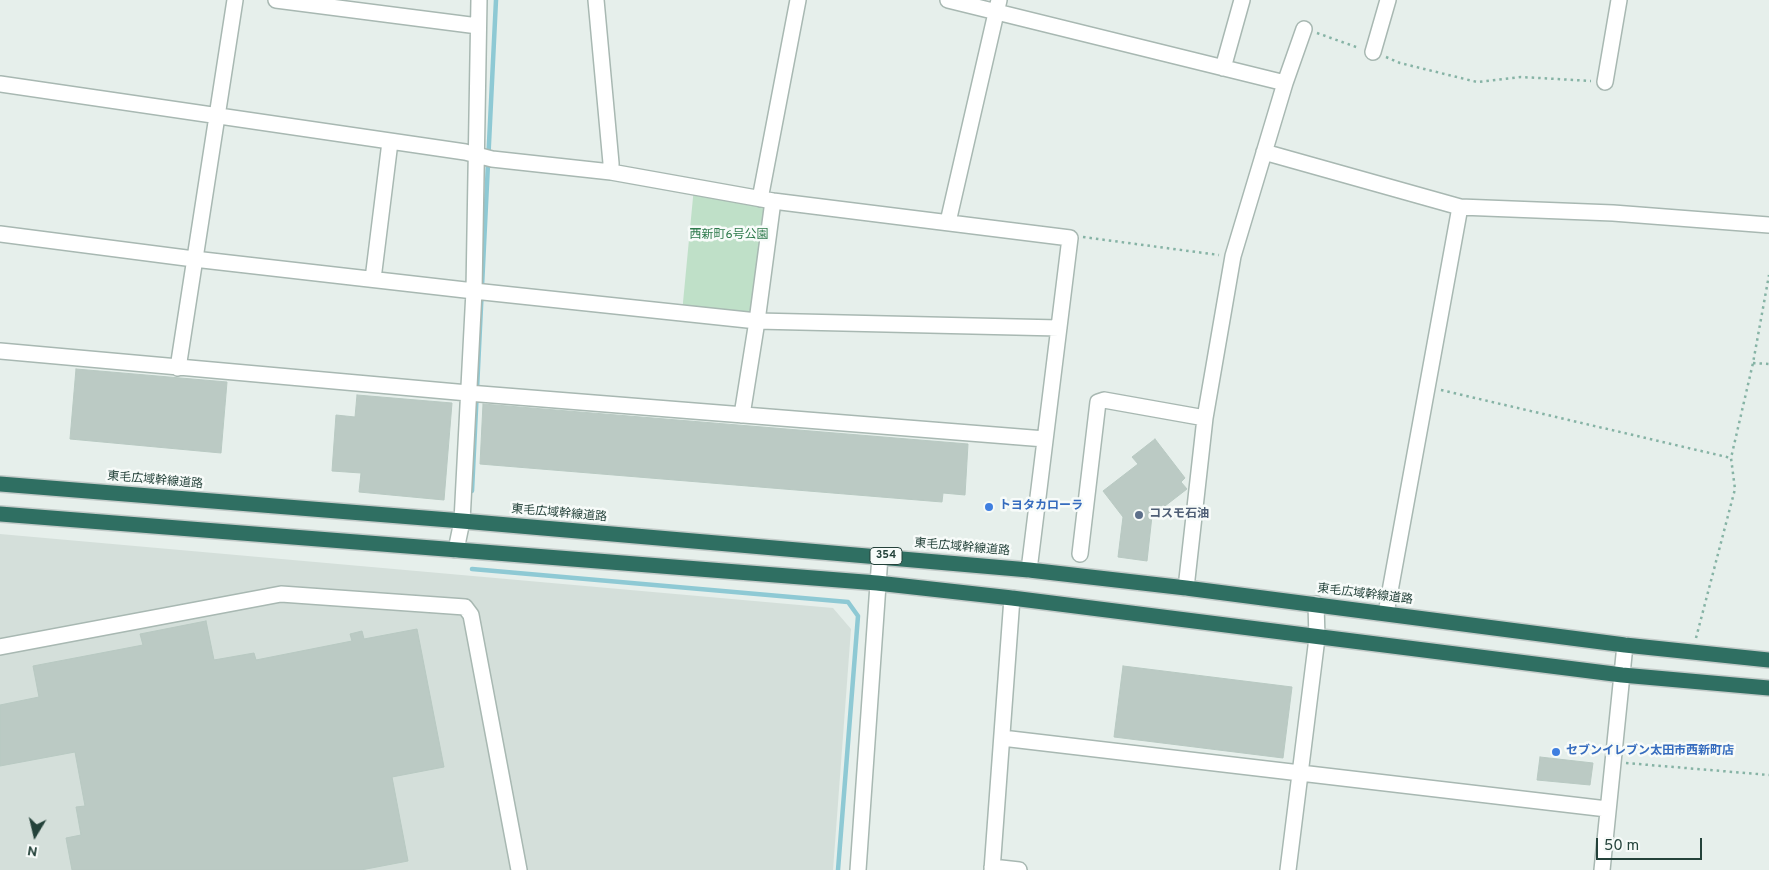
<!DOCTYPE html>
<html>
<head>
<meta charset="utf-8">
<style>
	body { margin:0 }
	#map { position:relative; width:1769px; height:870px; overflow:hidden; background:#e6efeb; font-family:Overpass,sans-serif }
	canvas { display:block }
	.north { position:absolute; left:10px; top:810px; width:50px; height:50px; -webkit-text-stroke:4px #f7fbf9; paint-order:stroke; rotate:189deg; font-size:14px; font-weight:700; line-height:20px; text-align:center; color:#24423a }
	.north::after { content:''; display:block; margin:auto; width:18px; height:22px; background:#24423a; clip-path:polygon(50% 0,100% 100%,50% 72%,0 100%) }
	.scale { position:absolute; left:1596px; top:838px; width:106px; height:22px; box-sizing:border-box; border:2px solid #24423a; border-top:0; padding-left:6px; font-size:15px; line-height:18px; white-space:nowrap; color:#24423a; -webkit-text-stroke:4px #f7fbf9; paint-order:stroke }
</style>
</head>
<body>
<div id="map">
<canvas width="1769" height="870"></canvas>
<div class="north">N</div>
<div class="scale">50 m</div>
</div>
<script>
const c = document.querySelector('canvas').getContext('2d');
c.lineJoin = 'round';
function paint(path, color) { c.fillStyle = color; c.fill(path, 'evenodd'); }
const shape = rows => new Path2D(rows.map(r => 'M' + r).join(''));
function stroke(path, color, width, dash) { c.strokeStyle = color; c.lineWidth = width; c.lineCap = dash ? 'butt' : 'round'; c.setLineDash(dash || []); c.stroke(path); }
function label(font, color, halo, rows, align = 'center') {
  c.font = font + ' Overpass,"Noto Sans JP",sans-serif'; c.lineWidth = 5; c.setLineDash([]); c.textBaseline = 'middle'; c.strokeStyle = halo; c.fillStyle = color; for (const [text, x, y, turn = 0] of rows) {
    c.save(); c.translate(x, y); c.rotate((+turn || 0) * Math.PI / 180); c.textAlign = isNaN(turn) ? turn : align; if (halo) c.strokeText(text, 0, 0); c.fillText(text, 0, 0); c.restore();
  }
}
const built = shape([
	[0,534,833,608,851,629,833,870,0,870]
]);
const green = shape([
	[694,187,773,201,757,321,682,313]
]);
const stream = shape([
	[472,491,496,0],
	[472,569,848,602,858,616,838,870]
]);
const building = shape([
	[76,369,227,382,221,453,70,439,76,369],
	[357,395,452,403,444,500,359,492,361,473,332,471,336,415,355,417,357,395],
	[483,404,968,444,965,495,943,493,942,502,480,464,483,404],
	[1155,439,1185,478,1181,482,1187,489,1152,516,1147,561,1118,557,1123,517,1103,491,1138,464,1132,457,1155,439],
	[206,621,214,660,254,653,256,660,352,641,350,634,362,631,364,639,417,629,444,767,392,777,408,861,361,870,72,870,66,838,81,835,76,807,85,806,75,752,0,766,0,705,39,697,33,666,143,645,140,634,206,621],
	[1123,666,1292,687,1283,758,1114,737,1123,666],
	[1540,757,1593,763,1590,785,1537,780,1540,757]
]);
const path = shape([
	[1317,33,1359,48],
	[1386,57,1400,63,1477,82,1521,77,1591,81],
	[1083,237,1219,255],
	[1753,363,1769,364],
	[1441,390,1731,458],
	[1696,638,1735,489,1731,458,1753,363,1769,275],
	[1626,763,1769,775]
]);
const minor = shape([
	[276,0,478,26],
	[596,0,611,163,611,172],
	[948,0,1285,83],
	[1373,52,1388,0],
	[1223,68,1242,0],
	[1605,82,1619,0],
	[0,84,465,152,492,159,611,172,773,201,1070,238,1029,570],
	[1264,152,1460,207,1613,213,1769,225],
	[760,199,798,0],
	[948,222,999,0],
	[0,234,194,259,474,291,757,321,1059,328],
	[373,279,390,142],
	[0,351,468,393,1045,439],
	[178,368,235,0],
	[742,415,757,321,773,201],
	[456,550,462,521,474,291,479,0],
	[1080,554,1098,402,1104,400,1205,418],
	[1186,588,1205,418,1233,256,1285,83,1304,29],
	[1386,613,1460,207],
	[0,647,281,594,465,607,471,615,519,870],
	[1002,738,1607,809],
	[992,867,1019,870],
	[858,870,880,556],
	[992,870,1012,598],
	[1288,870,1317,638,1316,604],
	[1602,870,1625,645]
]);
const highway = shape([
	[0,484,462,521,1029,570,1186,588,1625,645,1769,660],
	[0,514,877,583,1012,598,1622,675,1769,688]
]);
const markers = [
	[989,507,5,"#3f7fe0"],
	[1139,515,5,"#5c6f8a"],
	[1556,752,5,"#3f7fe0"]
];
const shields = [
	[886,556,32]
];
const shieldNames = [
	["354",886,556]
];
const parkNames = [
	["西新町6号公園",729,236]
];
const streetNames = [
	["東毛広域幹線道路",155,481,5],
	["東毛広域幹線道路",559,514,5],
	["東毛広域幹線道路",962,548,5],
	["東毛広域幹線道路",1365,595,7]
];
const shopNames = [
	["トヨタカローラ",999,507],
	["セブンイレブン太田市西新町店",1566,752]
];
const serviceNames = [
	["コスモ石油",1149,515]
];
paint(built, '#d4dfda');
paint(green, '#bfe0c8');
stroke(stream, '#8ec9d4', 4.5);
paint(building, '#bbcac4');
stroke(building, '#b8c9c2', 1);
stroke(minor, '#a8b8b2', 18);
stroke(highway, '#c2cac8', 18);
stroke(path, '#86b3a5', 2.5, [2.5, 4]);
stroke(minor, '#fff', 15);
stroke(highway, '#2f6f62', 15);
for (const [x, y, r, color] of markers) { const dot = new Path2D(); dot.arc(x, y, r, 0, 2 * Math.PI); c.fillStyle = color; c.fill(dot); stroke(dot, '#f7fbf9', 2); }
for (const [x, y, w] of shields) { const box = new Path2D(); box.roundRect(x - w / 2, y - 8.5, w, 17, 4); c.fillStyle = '#f7fbf9'; c.fill(box); stroke(box, '#24423a', 1); }
label('bold 11px', '#24423a', null, shieldNames);
label('12px', '#2d7a4b', '#f7fbf9', parkNames);
label('12px', '#24423a', '#f7fbf9', streetNames);
label('bold 12px', '#366cbe', '#f7fbf9', shopNames, 'left');
label('bold 12px', '#4e5e75', '#f7fbf9', serviceNames, 'left');
</script>
</body>
</html>
